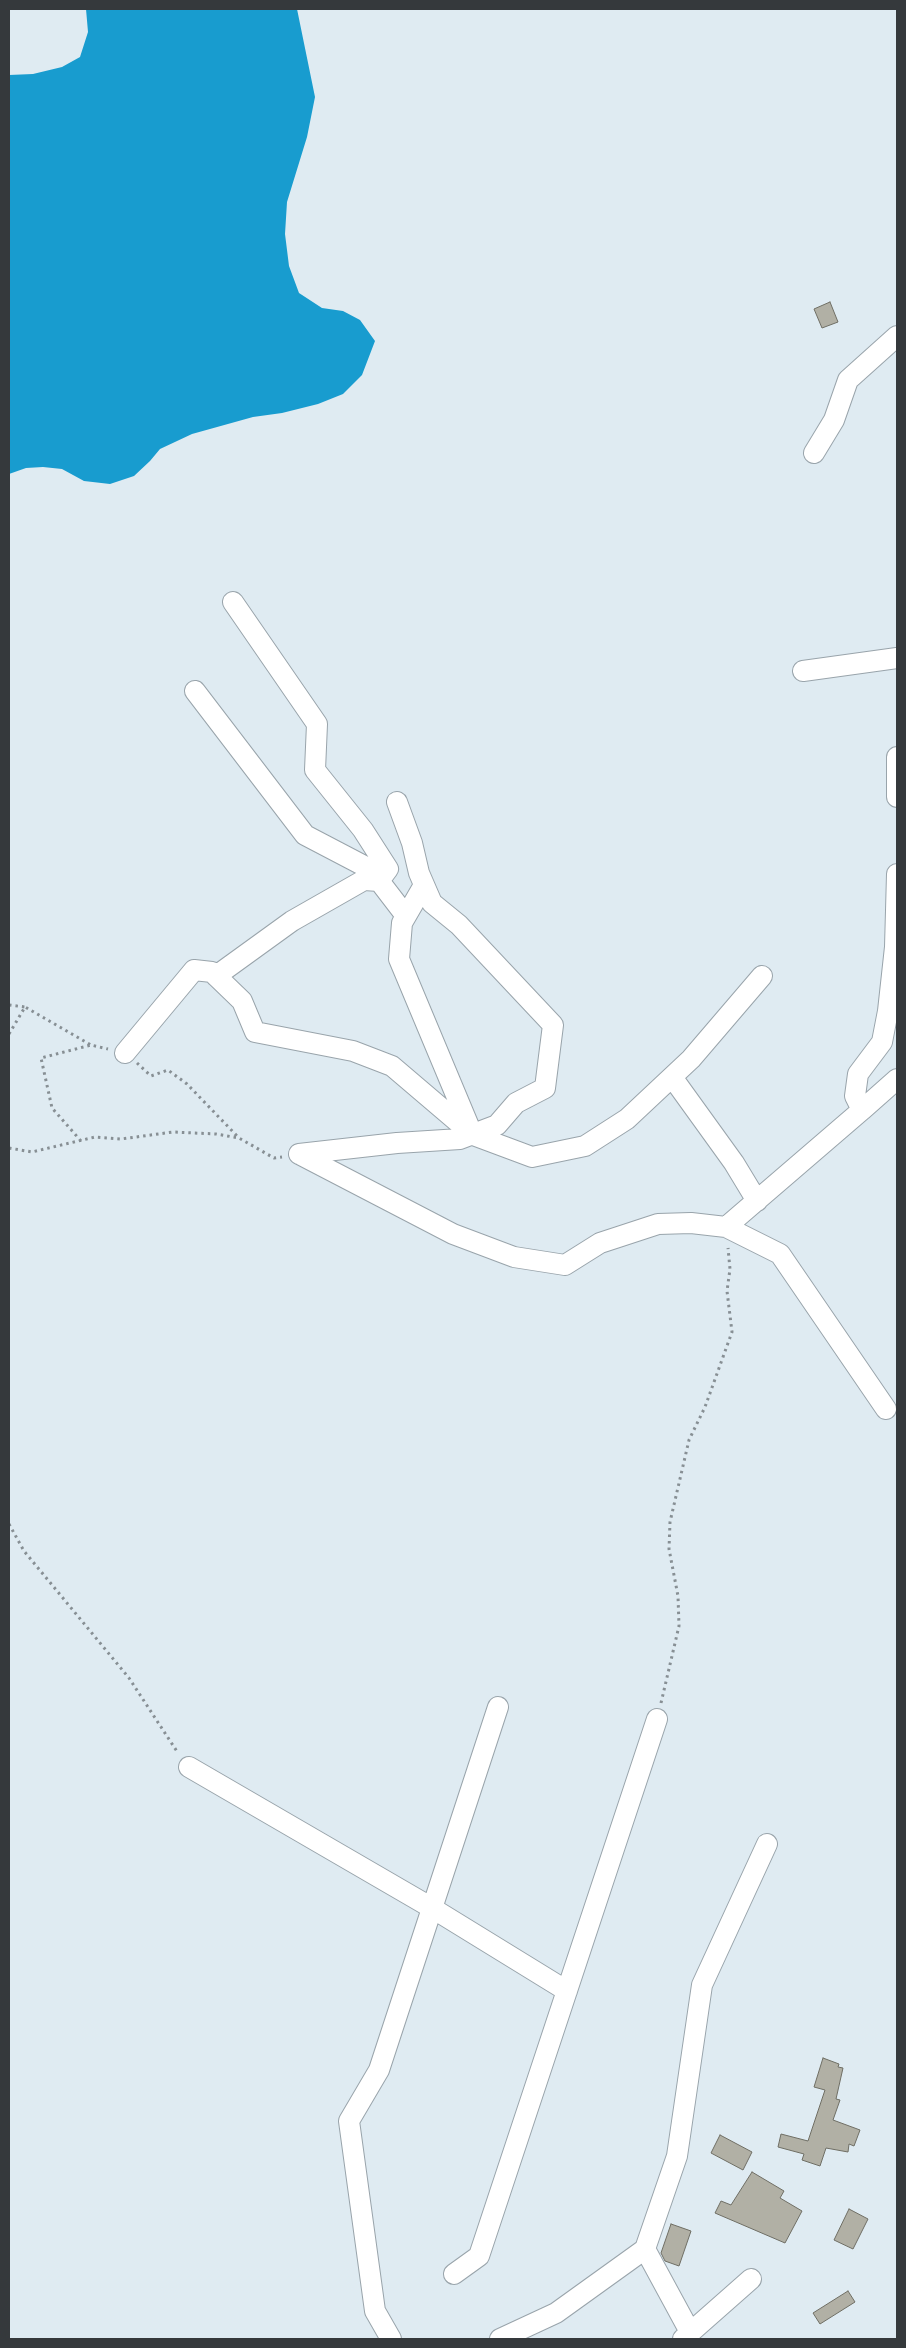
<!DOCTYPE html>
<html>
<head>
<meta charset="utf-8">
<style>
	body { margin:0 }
	#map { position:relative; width:906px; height:2348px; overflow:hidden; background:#dfebf2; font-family:Helvetica,sans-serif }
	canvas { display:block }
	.frame { position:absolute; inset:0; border:10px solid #35393c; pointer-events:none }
</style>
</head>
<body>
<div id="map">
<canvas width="906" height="2348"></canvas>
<div class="frame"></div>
</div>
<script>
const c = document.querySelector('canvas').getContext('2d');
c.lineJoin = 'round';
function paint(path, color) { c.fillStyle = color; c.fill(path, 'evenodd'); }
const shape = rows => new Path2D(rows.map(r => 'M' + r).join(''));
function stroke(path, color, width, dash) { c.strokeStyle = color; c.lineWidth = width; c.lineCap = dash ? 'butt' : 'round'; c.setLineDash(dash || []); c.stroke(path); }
const water = shape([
	[86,9,297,9,315,97,307,137,287,202,285,234,289,266,299,293,322,308,343,311,360,320,375,341,362,375,343,394,318,404,282,413,253,417,192,434,160,449,150,461,134,476,110,484,84,481,62,469,43,467,26,468,9,474,9,75,33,74,62,67,80,57,88,32]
]);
const building = shape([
	[830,302,838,322,822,328,814,309,830,302],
	[823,2058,839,2064,838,2067,843,2068,836,2099,840,2100,833,2120,860,2130,854,2146,849,2144,848,2152,826,2148,820,2166,802,2160,804,2154,778,2147,781,2134,808,2141,825,2090,814,2087,823,2058],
	[720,2135,752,2152,743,2170,711,2153,720,2135],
	[752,2172,784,2191,780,2198,802,2211,785,2243,715,2213,721,2201,731,2205,752,2172],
	[849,2209,868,2219,853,2249,834,2240,849,2209],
	[671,2224,691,2231,679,2266,665,2261,661,2253,671,2224],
	[848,2291,855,2302,820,2324,813,2313,848,2291]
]);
const path = shape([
	[9,1005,25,1007],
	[9,1034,25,1007,91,1045],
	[137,1063,151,1076,168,1070,187,1084,239,1138],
	[81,1141,52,1108,41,1058,91,1045,108,1049],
	[9,1148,32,1152,95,1137,121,1139,173,1132,216,1134,239,1138,274,1158,282,1157],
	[9,1524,24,1551,129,1678,178,1753],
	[661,1703,679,1626,678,1596,669,1549,670,1522,689,1440,705,1407,732,1332,727,1291,730,1269,728,1248]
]);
const minor = shape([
	[814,453,834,420,848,380,897,336],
	[803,671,897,658],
	[195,691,305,835,370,869,406,916],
	[897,757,897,797],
	[424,885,402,923,399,959,471,1131],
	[216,976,292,921,364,880,379,881,388,869,363,830,315,770,317,724,233,602],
	[125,1053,194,970,212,972,242,1001,255,1032,353,1051,392,1066,473,1135,532,1157,585,1146,627,1119,691,1059,762,976],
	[672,1077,734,1163,757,1201],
	[862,1110,897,1079],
	[299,1154,453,1234,514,1257,565,1265,600,1243,658,1224,691,1223,726,1227,780,1254,886,1409],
	[299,1154,397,1143,460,1139,497,1125,516,1103,545,1088,553,1025,459,925,432,903,419,873,412,843,397,802],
	[726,1227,862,1110,855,1096,858,1074,882,1042,888,1011,895,947,897,874],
	[189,1767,432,1908,567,1991],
	[645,2249,690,2332],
	[454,2274,479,2256,657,1719],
	[391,2339,375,2311,349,2121,379,2070,498,1707],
	[500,2339,556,2313,645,2249,677,2156,702,1985,767,1844],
	[683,2339,751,2279]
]);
paint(water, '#189ccf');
paint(building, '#b1b0a5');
stroke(building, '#6f6e64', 1);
stroke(minor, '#99a4ab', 22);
stroke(path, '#878f94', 3, [2.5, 4]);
stroke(minor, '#fff', 20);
</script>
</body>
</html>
